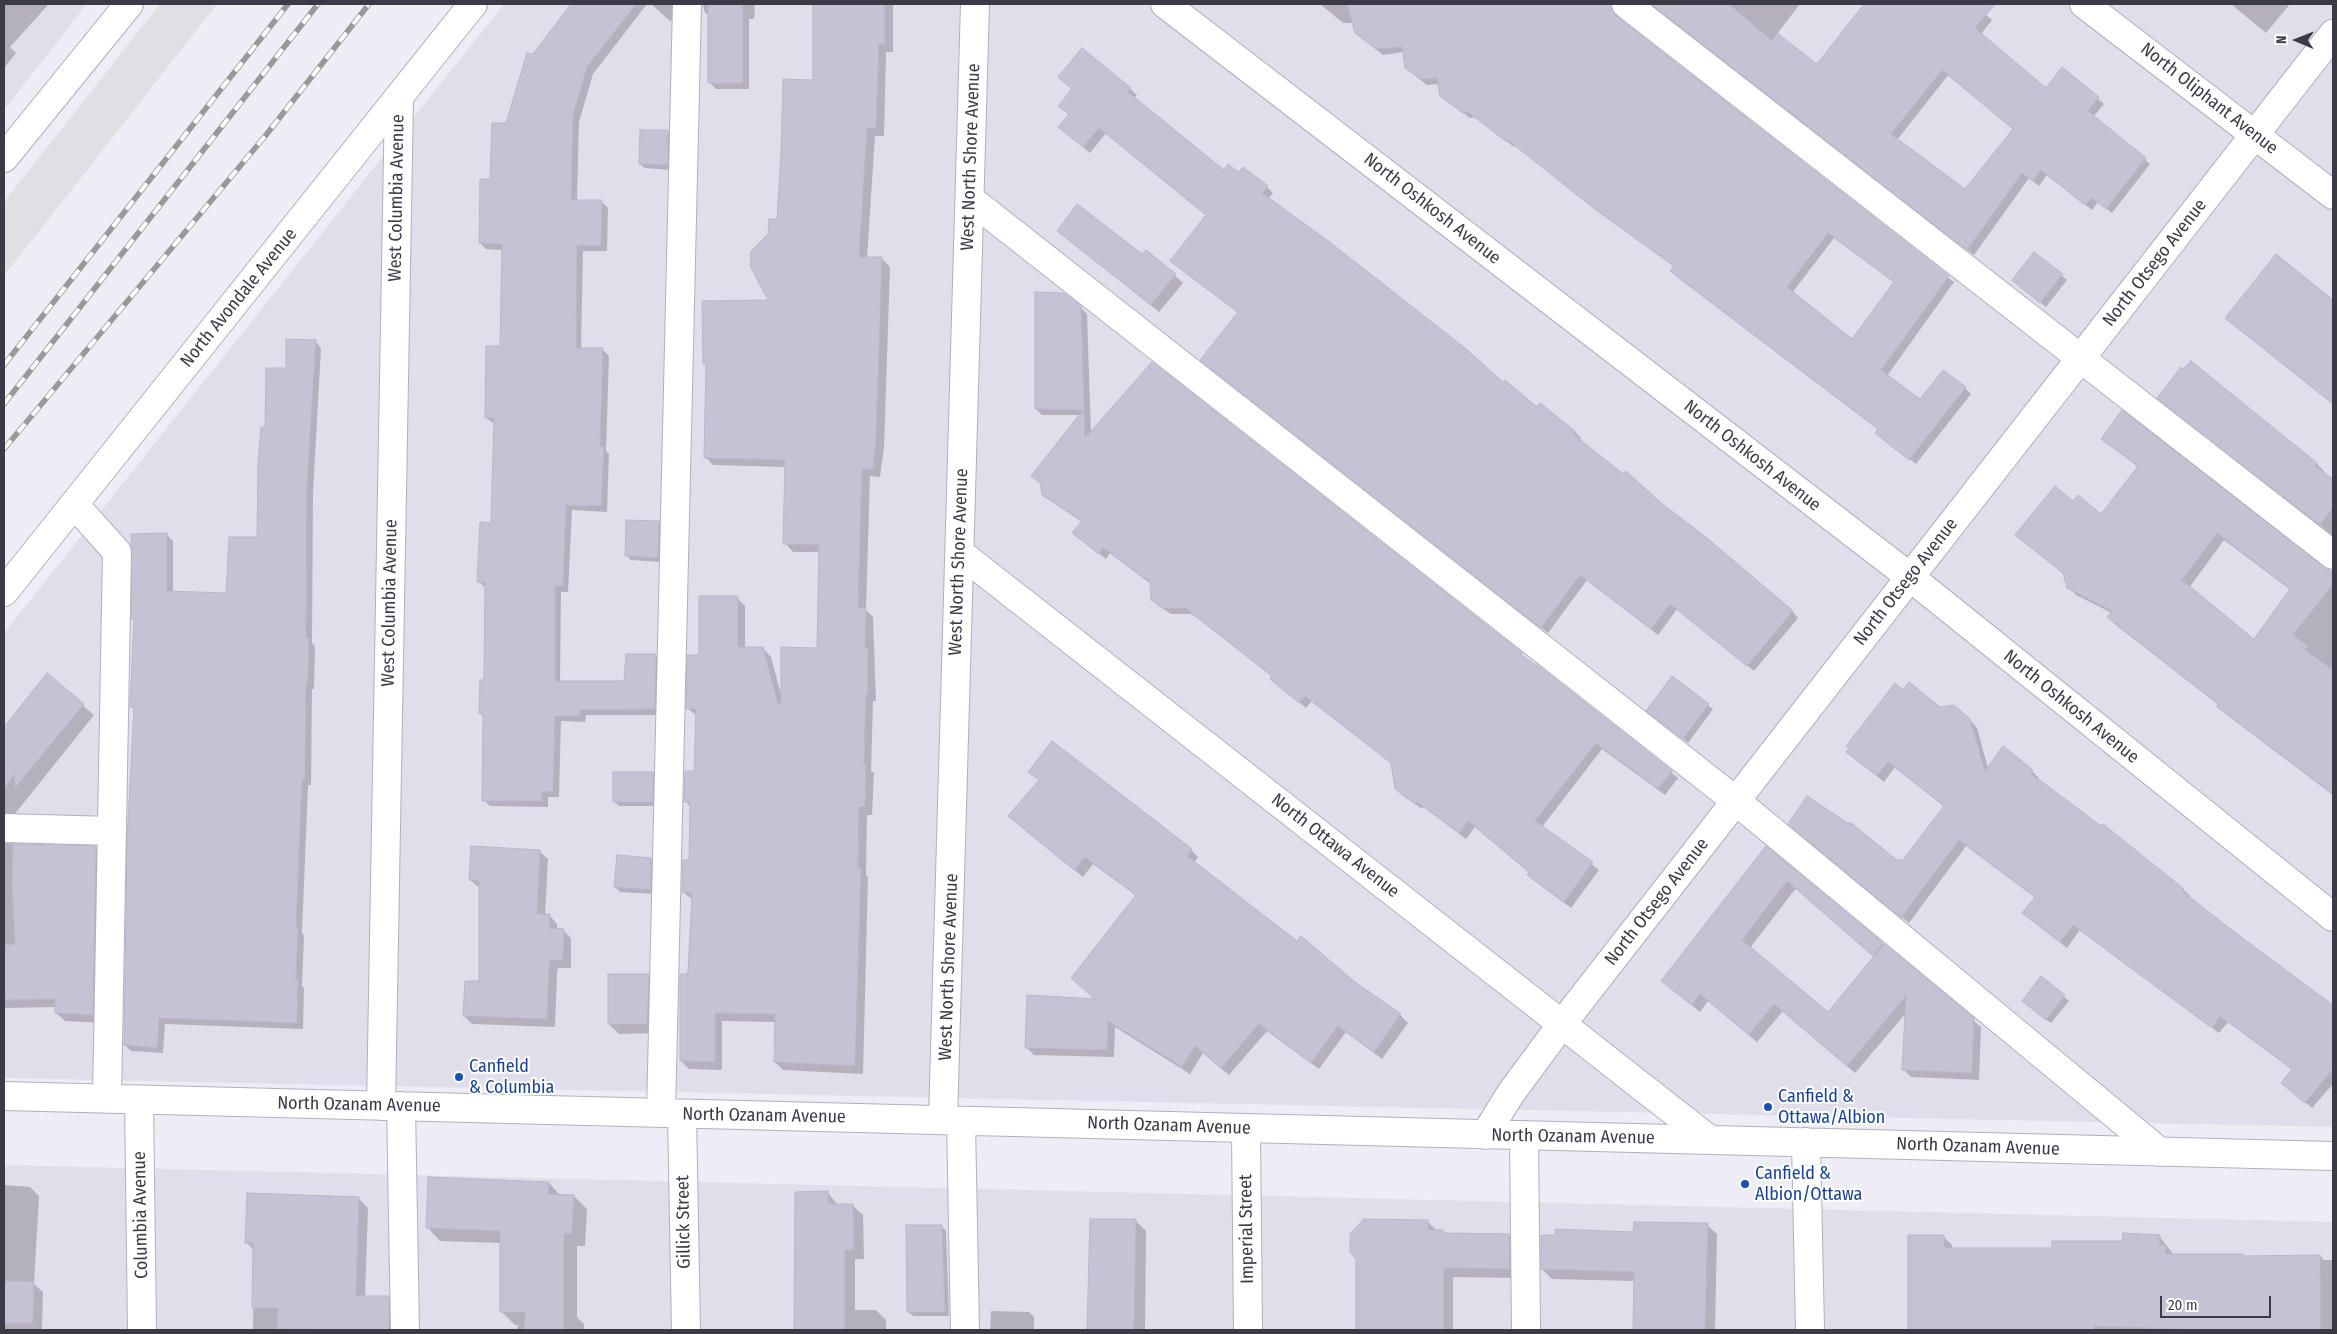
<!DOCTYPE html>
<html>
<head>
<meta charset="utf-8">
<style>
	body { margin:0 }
	#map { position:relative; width:2337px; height:1334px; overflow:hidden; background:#eeecf4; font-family:"Fira Sans Condensed",sans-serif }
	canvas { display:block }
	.frame { position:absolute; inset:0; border:5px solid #3c3a47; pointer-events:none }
	.north { position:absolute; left:2272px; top:15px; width:50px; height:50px; -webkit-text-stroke:4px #fff; paint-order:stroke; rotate:271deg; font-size:14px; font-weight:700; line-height:20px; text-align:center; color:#3c3a47 }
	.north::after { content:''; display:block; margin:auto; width:18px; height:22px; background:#3c3a47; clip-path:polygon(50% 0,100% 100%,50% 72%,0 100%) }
	.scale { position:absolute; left:2160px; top:1296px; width:111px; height:22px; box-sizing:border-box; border:2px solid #3c3a47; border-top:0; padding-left:6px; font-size:15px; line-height:18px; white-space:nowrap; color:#3c3a47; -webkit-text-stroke:4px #fff; paint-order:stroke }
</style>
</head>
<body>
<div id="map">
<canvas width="2337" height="1334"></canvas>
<div class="frame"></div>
<div class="north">N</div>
<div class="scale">20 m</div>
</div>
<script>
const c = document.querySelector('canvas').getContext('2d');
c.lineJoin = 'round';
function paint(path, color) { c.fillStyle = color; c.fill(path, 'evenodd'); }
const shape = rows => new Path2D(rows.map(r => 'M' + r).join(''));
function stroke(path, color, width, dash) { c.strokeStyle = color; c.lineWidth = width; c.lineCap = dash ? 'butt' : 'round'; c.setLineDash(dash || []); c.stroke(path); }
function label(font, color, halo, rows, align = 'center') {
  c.font = font + ' "Fira Sans Condensed",sans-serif'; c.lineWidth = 4; c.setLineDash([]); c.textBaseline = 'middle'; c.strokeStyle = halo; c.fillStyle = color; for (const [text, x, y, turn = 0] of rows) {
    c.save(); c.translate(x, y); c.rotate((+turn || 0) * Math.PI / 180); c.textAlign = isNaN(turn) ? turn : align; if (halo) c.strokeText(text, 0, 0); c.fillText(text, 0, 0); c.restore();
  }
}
const residential = shape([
	[4,4,87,4,4,110],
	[504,4,2333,4,2333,1127,4,1078,4,633],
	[4,1165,2333,1222,2333,1330,4,1330]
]);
const parking = shape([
	[160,4,217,4,4,276,4,202]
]);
const shadow = shape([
	[4,4,49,4,10,47,16,53,4,68],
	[573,4,647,4,593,74,579,122,577,201,602,202,608,208,607,251,583,251,581,349,602,349,609,356,606,451,609,454,607,512,572,510,568,592,561,592,560,682,625,683,656,656,662,662,661,715,586,715,585,722,561,721,559,797,548,797,548,807,490,806,484,800,484,717,481,714,485,681,486,588,479,582,492,524,495,424,486,418,501,347,503,250,486,249,480,243,491,180,507,125,533,56],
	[651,4,679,4,677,16,670,21],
	[703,4,755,4,754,19,749,19,749,89,716,89,710,83,710,17,704,11],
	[815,4,893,4,893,52,886,52,884,136,875,136,867,258,882,259,890,267,884,448,880,477,870,476,866,610,873,617,876,701,873,701,871,771,874,773,872,815,867,815,866,875,868,877,863,1074,783,1070,775,1062,776,1022,722,1021,722,1070,689,1069,681,1061,693,900,683,892,690,862,691,807,685,801,695,772,697,716,687,708,700,656,737,598,745,606,745,648,763,648,771,657,781,695,818,649,820,552,793,552,785,543,786,467,713,465,705,457,708,367,704,363,770,301,769,235,778,220,814,81],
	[1320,4,1593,4,1595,6,1597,4,1618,4,1617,16,1620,20,1954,282,1887,376,1921,401,1965,388,1971,394,1916,464,1883,438,1879,430,1677,277,1672,271,1675,267,1603,215,1515,145,1514,147,1475,117,1470,118,1447,101,1441,95,1439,84,1427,85,1412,73,1406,67,1404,52,1383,55,1362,38,1354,23,1343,23],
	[1834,238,1895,282,1852,340,1792,293],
	[1651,4,1800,4,1777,34,1817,66,1866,4,1973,4,1992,20,1981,34,2046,90,2063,69,2104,104,2093,117,2150,164,2112,213,2098,202,2092,210,2047,175,2039,186,2029,178,1974,255],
	[1949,74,2014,129,1965,191,1897,140],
	[2231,4,2290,4,2266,33],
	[1082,49,1130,89,1137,95,1134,98,1224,171,1238,174,1267,187,1273,193,1268,199,1503,384,1538,409,1540,405,1575,432,1581,438,1579,440,1792,611,1798,618,1754,671,1677,609,1658,635,1587,580,1548,633,1208,366,1239,313,1178,267,1207,216,1106,133,1090,153,1066,133],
	[668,132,673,136,672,170,645,168,640,164],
	[1059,231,1143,256,1147,251,1183,283,1159,312],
	[2035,253,2067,280,2046,307,2019,285],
	[2316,292,2333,305,2333,403,2234,325],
	[1080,307,1087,314,1091,434,1152,364,1678,778,1665,795,1602,749,1542,827,1599,870,1571,908,1535,881,1530,873,1475,827,1466,839,1424,807,1421,808,1403,796,1396,789,1393,764,1312,701,1306,708,1278,685,1273,677,1193,614,1171,614,1159,606,1152,599,1151,584,1110,553,1106,559,1080,539,1082,522,1043,495,1041,484,1033,476,1080,415,1042,415,1036,409],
	[315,341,321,348,313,493,312,643,315,646,314,689,312,689,311,785,308,785,302,933,304,935,302,986,304,988,303,1029,165,1024,163,1053,131,1051,125,1045,135,710,131,707,135,620,133,618,166,534,173,541,173,592,228,594,259,538,266,428,287,369],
	[2191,362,2317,464,2324,471,2323,473,2333,481,2333,536,2159,398],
	[2103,439,2330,572,2333,571,2333,795,2226,714,2219,705,2116,625,2109,617,2112,613,2076,595,2068,587,2064,574,2016,535,2074,503,2101,516,2138,467],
	[2224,540,2291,590,2254,641,2189,588],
	[659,522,664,527,663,562,631,560,626,555],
	[47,675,94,715,10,820,4,815,4,729],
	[1672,678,1713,709,1688,743,1653,715],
	[1903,691,1970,720,1977,728,1988,768,2032,771,2039,778,2037,780,2183,889,2190,896,2189,898,2236,935,2333,1007,2333,1084,2312,1108,2289,1089,2293,1070,2228,1022,2219,1033,2080,930,2067,948,2031,920,2036,898,1966,846,1909,923,1797,831,1902,863,1945,807,1895,767,1884,782,1848,752],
	[1030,772,1191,850,1198,857,1194,863,1252,908,1400,1015,1408,1023,1382,1059,1346,1032,1319,1069,1267,1031,1229,1075,1203,1053,1190,1074,1115,1027,1114,1057,1034,1055,1026,1047,1097,1000,1137,896,1093,864,1083,877,1017,823,1040,781],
	[653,773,658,778,657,806,619,806,614,801],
	[4,843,95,847,104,856,101,1023,65,1021,56,1013,56,1007,4,1008],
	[1766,847,1981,1027,1979,1080,1911,1077,1903,1069,1906,1013,1855,1073,1783,1011,1757,1042,1708,1001,1700,1012,1671,988],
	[1796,888,1875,957,1829,1014,1750,948],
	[539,851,548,859,545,915,549,915,557,924,557,930,563,930,571,938,571,968,558,968,557,974,555,1027,472,1024,464,1016,480,983,480,888,470,880],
	[651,859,656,864,655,894,620,892,615,887],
	[648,975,658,985,657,1033,619,1034,609,1024],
	[2041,978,2069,1001,2051,1023,2028,1006],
	[549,1183,561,1196,574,1196,587,1209,585,1246,577,1246,577,1317,584,1324,584,1330,517,1330,518,1325,515,1325,501,1311,501,1243,440,1241,427,1227],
	[4,1185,30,1187,39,1196,34,1284,43,1292,42,1330,4,1330],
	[796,1193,828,1193,838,1205,852,1205,863,1215,864,1259,855,1259,855,1310,876,1310,886,1320,886,1330,795,1330],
	[358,1198,368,1208,365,1297,388,1298,398,1307,398,1330,253,1330,254,1250,246,1242],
	[1091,1220,1136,1221,1146,1231,1145,1330,1089,1330],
	[1427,1221,1437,1231,1443,1231,1446,1234,1509,1236,1519,1245,1519,1278,1453,1277,1453,1330,1358,1330,1357,1258],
	[1707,1225,1717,1234,1715,1330,1634,1330,1635,1281,1552,1279,1542,1269,1635,1233],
	[941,1226,946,1231,949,1316,913,1316,908,1311],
	[1909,1236,1943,1236,1952,1245,1952,1249,2054,1249,2159,1236,2174,1255,2242,1255,2245,1257,2320,1256,2324,1260,2333,1260,2333,1330,1910,1330],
	[991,1311,1029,1312,1034,1317,1034,1330,990,1330]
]);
const building = shape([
	[571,4,636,4,587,67,573,116,571,200,602,200,601,246,577,245,576,348,603,348,600,446,604,447,601,506,566,505,563,586,555,586,555,681,624,681,626,654,656,654,655,709,580,710,580,716,555,716,553,792,542,791,542,801,482,801,483,714,479,714,480,680,484,680,485,583,477,582,480,522,491,523,494,418,485,418,486,346,500,346,502,244,479,243,480,179,490,179,492,123,506,123,527,53,533,54,571,4],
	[708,4,743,4,743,83,708,83,708,4],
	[813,4,885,4,885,44,879,44,876,128,867,128,859,257,882,257,876,439,873,469,862,469,858,608,866,608,865,648,868,648,868,694,866,694,864,764,866,764,865,807,859,807,858,868,861,868,855,1066,774,1062,775,1014,715,1013,715,1062,680,1061,680,974,688,974,692,893,682,892,683,860,689,860,690,802,684,802,685,771,694,771,696,709,686,709,687,655,699,655,699,596,738,596,738,647,763,647,778,704,781,703,781,647,817,648,819,545,783,544,785,460,704,458,706,364,703,364,702,301,768,300,750,266,751,251,768,234,769,219,777,219,781,153,783,79,813,80,813,4],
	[1347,4,1611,4,1616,16,1949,276,1881,370,1920,399,1943,370,1966,387,1909,460,1875,433,1878,429,1670,271,1674,266,1596,210,1508,140,1507,142,1468,112,1463,113,1440,96,1437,78,1421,79,1405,68,1402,47,1376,49,1355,33,1347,4],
	[1828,233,1894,282,1852,339,1787,287,1828,233],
	[1651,4,1729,4,1772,41,1777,33,1817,64,1864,4,1995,4,1975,28,2046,88,2062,67,2099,97,2088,111,2146,158,2106,209,2092,198,2085,205,2041,170,2033,181,2022,173,1967,250,1651,4],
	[1942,70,2013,129,1965,189,1891,134,1942,70],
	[1082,48,1131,88,1128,92,1224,170,1228,164,1238,172,1243,167,1268,186,1262,193,1327,240,1465,348,1503,382,1505,380,1537,407,1540,403,1575,431,1573,434,1623,474,1626,471,1660,502,1707,538,1793,611,1747,666,1670,604,1651,629,1580,575,1541,628,1200,360,1238,312,1170,261,1206,215,1099,128,1083,147,1058,127,1069,114,1058,106,1072,89,1058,77,1082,48],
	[640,130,668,130,668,165,639,164,640,130],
	[1077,204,1142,254,1146,250,1176,274,1151,305,1057,231,1077,204],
	[2034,252,2063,274,2040,303,2012,280,2034,252],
	[2276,254,2333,300,2333,404,2225,318,2276,254],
	[1035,292,1064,293,1081,306,1085,438,1152,362,1522,653,1521,655,1541,668,1672,771,1658,789,1596,743,1535,821,1593,862,1564,902,1527,875,1529,872,1468,821,1459,833,1417,802,1414,803,1395,789,1391,763,1305,696,1299,703,1270,679,1272,676,1185,608,1163,608,1151,600,1150,583,1147,578,1144,578,1103,548,1099,554,1072,533,1082,521,1042,495,1040,483,1031,476,1083,410,1035,409,1035,292],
	[286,339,316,340,307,486,306,638,309,638,308,683,306,683,305,779,302,779,296,928,298,928,296,980,298,980,297,1023,159,1018,157,1048,124,1045,127,842,134,707,130,707,134,619,131,619,131,534,167,533,167,591,226,593,229,537,257,537,258,465,261,427,265,427,266,368,286,368,286,339],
	[2191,361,2317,463,2315,466,2333,479,2333,507,2320,525,2157,398,2181,367,2183,369,2191,361],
	[2122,410,2333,573,2333,584,2293,635,2308,646,2305,650,2333,670,2333,794,2217,707,2218,704,2107,617,2112,611,2067,588,2063,573,2015,535,2055,486,2073,501,2078,495,2101,514,2138,466,2101,439,2122,410],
	[2217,533,2290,589,2254,639,2182,580,2217,533],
	[626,520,659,521,658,558,625,556,626,520],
	[47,673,84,704,15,788,15,774,4,789,4,727,47,673],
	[1672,676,1709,704,1683,739,1646,711,1672,676],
	[1909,682,1940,707,1954,705,1970,719,1985,771,2003,746,2033,770,2030,773,2101,826,2103,824,2184,889,2182,891,2237,934,2333,1005,2333,1069,2305,1103,2281,1083,2292,1069,2220,1016,2212,1028,2073,925,2060,942,2022,913,2035,897,1959,840,1901,918,1788,824,1807,796,1849,824,1850,822,1898,861,1899,859,1902,861,1944,806,1888,762,1877,776,1846,752,1849,748,1846,746,1895,683,1903,690,1909,682],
	[1052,741,1192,849,1187,856,1297,941,1301,936,1355,982,1401,1014,1374,1052,1338,1026,1311,1063,1259,1024,1221,1068,1195,1046,1182,1067,1108,1021,1107,1050,1025,1048,1027,995,1095,999,1071,978,1136,895,1085,857,1074,870,1008,816,1039,780,1028,772,1052,741],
	[613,772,653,772,653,802,613,802,613,772],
	[13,844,96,846,93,1015,55,1013,55,999,4,1000,4,945,15,944,12,884,13,844],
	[471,846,540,850,537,914,550,914,549,928,564,929,563,960,550,960,549,965,547,1019,463,1016,465,981,479,981,479,881,469,880,471,846],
	[1766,846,1883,943,1873,956,1787,881,1742,940,1828,1012,1884,944,1974,1018,1972,1073,1902,1070,1906,996,1847,1066,1774,1004,1749,1035,1700,994,1692,1005,1661,981,1766,846],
	[617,855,651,858,651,890,614,887,617,855],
	[608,974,649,974,647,1024,608,1024,608,974],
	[2041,976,2065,995,2046,1020,2022,1001,2041,976],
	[428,1177,549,1182,548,1194,574,1195,572,1234,564,1233,564,1330,524,1330,525,1312,500,1312,500,1231,426,1228,428,1177],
	[828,1191,829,1204,853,1204,854,1250,845,1250,845,1330,794,1330,795,1192,828,1191],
	[247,1193,359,1197,356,1296,389,1296,389,1330,277,1329,278,1308,252,1308,253,1243,245,1243,247,1193],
	[1090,1219,1136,1219,1134,1330,1087,1330,1090,1219],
	[1364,1219,1428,1220,1428,1230,1443,1230,1443,1233,1509,1234,1510,1269,1444,1268,1444,1330,1356,1330,1356,1259,1350,1252,1350,1234,1364,1219],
	[1634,1222,1708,1223,1705,1330,1633,1330,1634,1272,1541,1269,1541,1235,1555,1235,1555,1229,1633,1232,1634,1222],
	[906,1225,942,1225,945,1312,907,1312,906,1225],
	[2123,1233,2160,1235,2159,1245,2166,1245,2165,1254,2243,1254,2243,1256,2320,1255,2321,1330,2204,1330,2094,1326,2094,1330,1908,1330,1908,1235,1944,1235,1944,1248,2052,1248,2052,1241,2122,1241,2123,1233],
	[4,1281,34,1282,33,1323,4,1323,4,1281]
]);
const minor = shape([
	[1165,4,1910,577,2333,917],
	[1626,4,2333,555],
	[2084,4,2333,195],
	[4,158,129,4],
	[970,199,1736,801,2160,1152],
	[74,504,117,552,107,1099],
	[960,553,1710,1140],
	[4,592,473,4],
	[4,828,112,831],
	[4,1096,2333,1156],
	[139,1100,142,1330],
	[381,1106,399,99],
	[401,1106,405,1330],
	[661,1113,687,4],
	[682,1114,686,1330],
	[943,1120,975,4],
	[961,1121,965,1330],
	[1246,1129,1248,1330],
	[1485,1135,1511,1093,1562,1024,2333,34],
	[1524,1135,1526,1330],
	[1806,1142,1810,1330]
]);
const rail = shape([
	[4,365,288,4],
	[4,404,318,4],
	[4,449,266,135,369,4]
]);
const markers = [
	[459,1077,5,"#1a4fb4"],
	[1768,1107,5,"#1a4fb4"],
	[1745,1184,5,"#1a4fb4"]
];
const streetNames = [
	["North Oliphant Avenue",2209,99,38],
	["West North Shore Avenue",971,157,-88],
	["West Columbia Avenue",397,198,-89],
	["North Oshkosh Avenue",1432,209,38],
	["North Otsego Avenue",2155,263,-52],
	["North Avondale Avenue",239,298,-51],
	["North Oshkosh Avenue",1752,456,38],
	["West North Shore Avenue",959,562,-88],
	["North Otsego Avenue",1906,582,-52],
	["West Columbia Avenue",390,603,-89],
	["North Oshkosh Avenue",2071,707,39],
	["North Ottawa Avenue",1335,846,38],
	["North Otsego Avenue",1657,902,-52],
	["West North Shore Avenue",949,967,-88],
	["North Ozanam Avenue",359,1105,1],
	["North Ozanam Avenue",764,1116,1],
	["North Ozanam Avenue",1169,1126,2],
	["North Ozanam Avenue",1573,1137,1],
	["North Ozanam Avenue",1978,1147,2],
	["Columbia Avenue",141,1215,-91],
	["Gillick Street",684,1222,-91],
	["Imperial Street",1247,1229,-91]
];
const transitNames = [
	["Canfield",469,1067],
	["& Columbia",469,1088],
	["Canfield &",1778,1097],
	["Ottawa/Albion",1778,1118],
	["Canfield &",1755,1174],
	["Albion/Ottawa",1755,1195]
];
paint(residential, '#e1deeb');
paint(parking, '#e0dfe3');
paint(shadow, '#0003');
paint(building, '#c5c2d4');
stroke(building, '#bab6ce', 1);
stroke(minor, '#b2afbe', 30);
stroke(minor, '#fff', 28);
stroke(rail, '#999', 5.5);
stroke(rail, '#fff', 4, [11]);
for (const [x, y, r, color] of markers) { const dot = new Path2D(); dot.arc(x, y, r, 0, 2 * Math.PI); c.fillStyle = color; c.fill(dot); stroke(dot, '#fff', 2); }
label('18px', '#3c3a47', '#fff', streetNames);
label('18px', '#164399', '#fff', transitNames, 'left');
</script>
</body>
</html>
